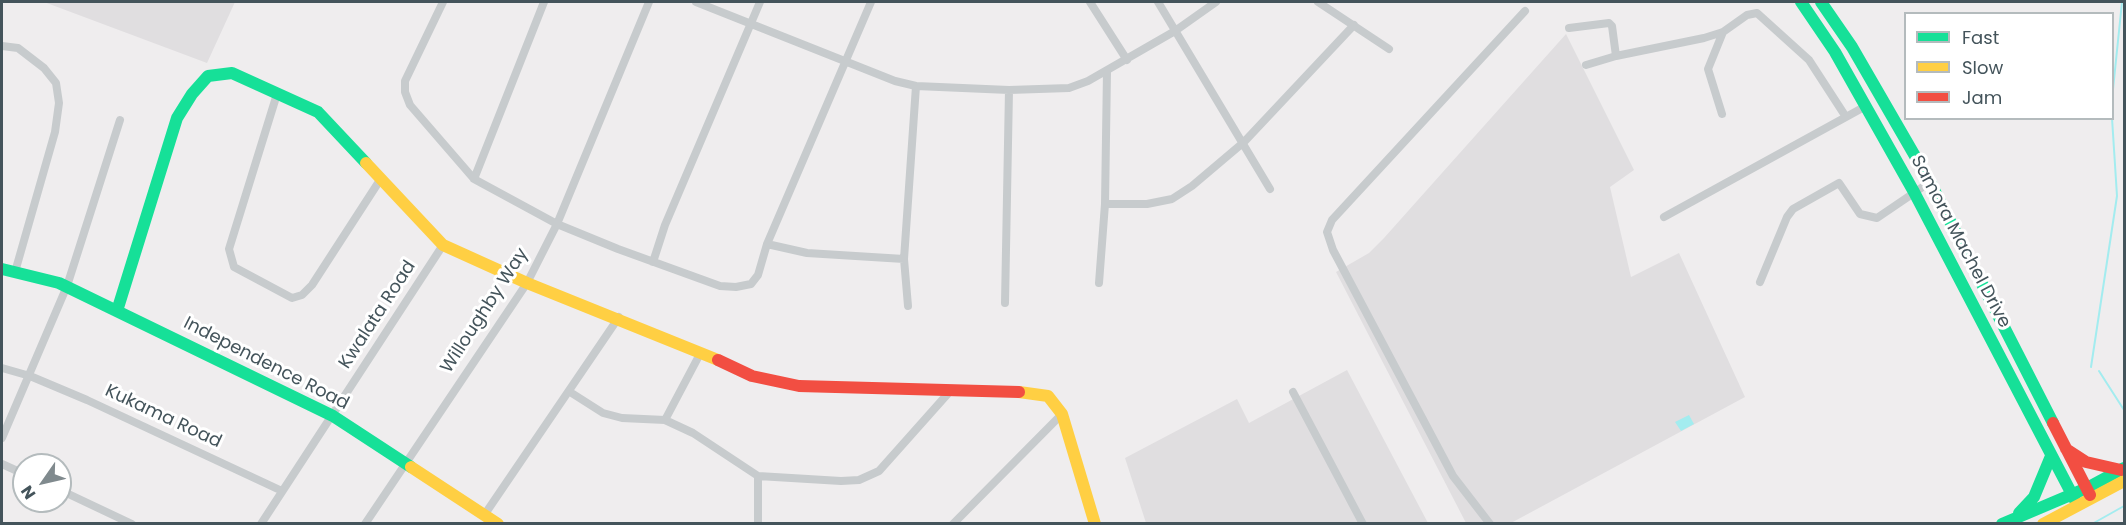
<!DOCTYPE html>
<html>
<head>
<meta charset="utf-8">
<style>
	body { margin:0 }
	#map { position:relative; width:2126px; height:525px; overflow:hidden; background:#efedee; font-family:Poppins,sans-serif }
	canvas { display:block }
	.frame { position:absolute; inset:0; border:3px solid #44545b; pointer-events:none }
	.legend { position:absolute; left:1904px; top:12px; width:210px; height:108px; box-sizing:border-box; background:#fff; border:2px solid #b4bbbd; margin:0; padding:8px 10px; list-style:none; font-size:18px; color:#44545b }
	.legend li { display:flex; align-items:center; gap:12px; height:30px }
	.legend b { width:30px; border:2px solid #b4bbbd }
	.north { position:absolute; left:12px; top:453px; width:60px; height:60px; box-sizing:border-box; background:#fff; border:2px solid #b4bbbd; border-radius:50%; rotate:236deg; font-size:16px; font-weight:700; line-height:24px; text-align:center; color:#44545b }
	.north::after { content:''; display:block; margin:auto; width:21px; height:27px; background:#808a8e; clip-path:polygon(50% 0,100% 100%,50% 72%,0 100%) }
</style>
</head>
<body>
<div id="map">
<canvas width="2126" height="525"></canvas>
<div class="frame"></div>
<ul class="legend">
<li><b style="height:8px;background:#16e098"></b>Fast</li>
<li><b style="height:8px;background:#ffcf43"></b>Slow</li>
<li><b style="height:8px;background:#f24e42"></b>Jam</li>
</ul>
<div class="north">N</div>
</div>
<script>
const c = document.querySelector('canvas').getContext('2d');
c.lineJoin = 'round';
function paint(path, color) { c.fillStyle = color; c.fill(path, 'evenodd'); }
const shape = rows => new Path2D(rows.map(r => 'M' + r).join(''));
function stroke(path, color, width, dash) { c.strokeStyle = color; c.lineWidth = width; c.lineCap = dash ? 'butt' : 'round'; c.setLineDash(dash || []); c.stroke(path); }
function label(font, color, halo, rows, align = 'center') {
  c.font = font + ' Poppins,sans-serif'; c.lineWidth = 6; c.setLineDash([]); c.textBaseline = 'middle'; c.strokeStyle = halo; c.fillStyle = color; for (const [text, x, y, turn = 0] of rows) {
    c.save(); c.translate(x, y); c.rotate((+turn || 0) * Math.PI / 180); c.textAlign = isNaN(turn) ? turn : align; if (halo) c.strokeText(text, 0, 0); c.fillText(text, 0, 0); c.restore();
  }
}
const education = shape([
	[44,2,235,2,207,63],
	[1566,34,1634,170,1610,187,1631,277,1679,253,1745,397,1511,523,1466,523,1336,272,1369,253,1384,238],
	[1347,370,1428,523,1146,523,1125,458,1237,399,1249,423]
]);
const water = shape([
	[1689,415,1694,424,1681,431,1675,422]
]);
const stream = shape([
	[2112,99,2122,2],
	[2091,367,2117,196,2112,118],
	[2099,371,2124,410],
	[2092,524,2124,506]
]);
const street = shape([
	[443,2,405,81,405,92,410,105,474,179,557,224,618,249,720,286,736,287,751,284,758,275,767,244,871,2],
	[696,2,895,81,916,86,1009,90,1069,88,1088,81,1175,31,1216,2],
	[1090,2,1127,60],
	[1158,2,1270,189],
	[1318,2,1389,49],
	[1569,28,1609,23,1612,26,1616,56,1586,65],
	[2,46,18,48,44,68,56,83,59,103,55,132,15,272],
	[1616,56,1704,38,1723,32,1747,15,1757,13,1809,60,1846,117],
	[277,94,229,249,234,267,292,298,302,295,312,285,380,180],
	[1722,114,1708,69,1723,32],
	[474,179,544,2],
	[1105,204,1147,204,1172,199,1192,186,1244,142,1354,25],
	[1664,217,1866,106],
	[767,244,807,253,904,259],
	[653,262,665,225,760,2],
	[1760,282,1787,217,1793,209,1839,183,1860,214,1877,218,1930,182],
	[1099,283,1105,204,1107,71],
	[1005,303,1009,90],
	[908,306,904,259,916,86],
	[2,368,30,376,87,400,282,491],
	[570,392,603,413,622,418,665,420,693,433,758,476,841,481,859,480,879,471,952,389],
	[1293,392,1363,524],
	[665,420,701,352],
	[2,438,67,286,120,120],
	[2,464,24,474],
	[60,490,132,524],
	[485,514,619,317],
	[261,524,443,245],
	[365,524,527,283,557,224,649,2],
	[758,524,758,476],
	[953,524,1062,414],
	[1490,524,1453,476,1333,250,1327,232,1332,220,1525,11]
]);
const fast = shape([
	[1801,2,1835,52,1914,192,2076,502],
	[1821,2,1852,47,1930,182,2053,423],
	[2,269,59,283,333,416,411,467],
	[117,311,177,118,192,94,208,76,232,73,318,112,366,163],
	[2019,513,2034,497,2051,456],
	[2002,524,2087,488,2124,468]
]);
const slow = shape([
	[366,163,443,245,527,283,718,360],
	[1019,392,1048,396,1062,414,1095,524],
	[411,467,498,524],
	[2043,524,2124,481]
]);
const jam = shape([
	[718,360,752,376,799,386,1019,392],
	[2053,423,2090,495],
	[2066,449,2086,462,2121,470]
]);
const streetNames = [
	["Samora Machel Drive",1960,242,62],
	["Willoughby Way",485,311,-57],
	["Kwalata Road",378,315,-57],
	["Independence Road",266,364,27],
	["Kukama Road",163,417,25]
];
paint(education, '#e0dee0');
paint(water, '#a3ecef');
stroke(stream, '#a3ecef', 2);
stroke(street, '#c7cbcd', 8);
stroke(fast, '#16e098', 12);
stroke(slow, '#ffcf43', 12);
stroke(jam, '#f24e42', 12);
label('18px', '#44545b', '#fff', streetNames);
</script>
</body>
</html>
